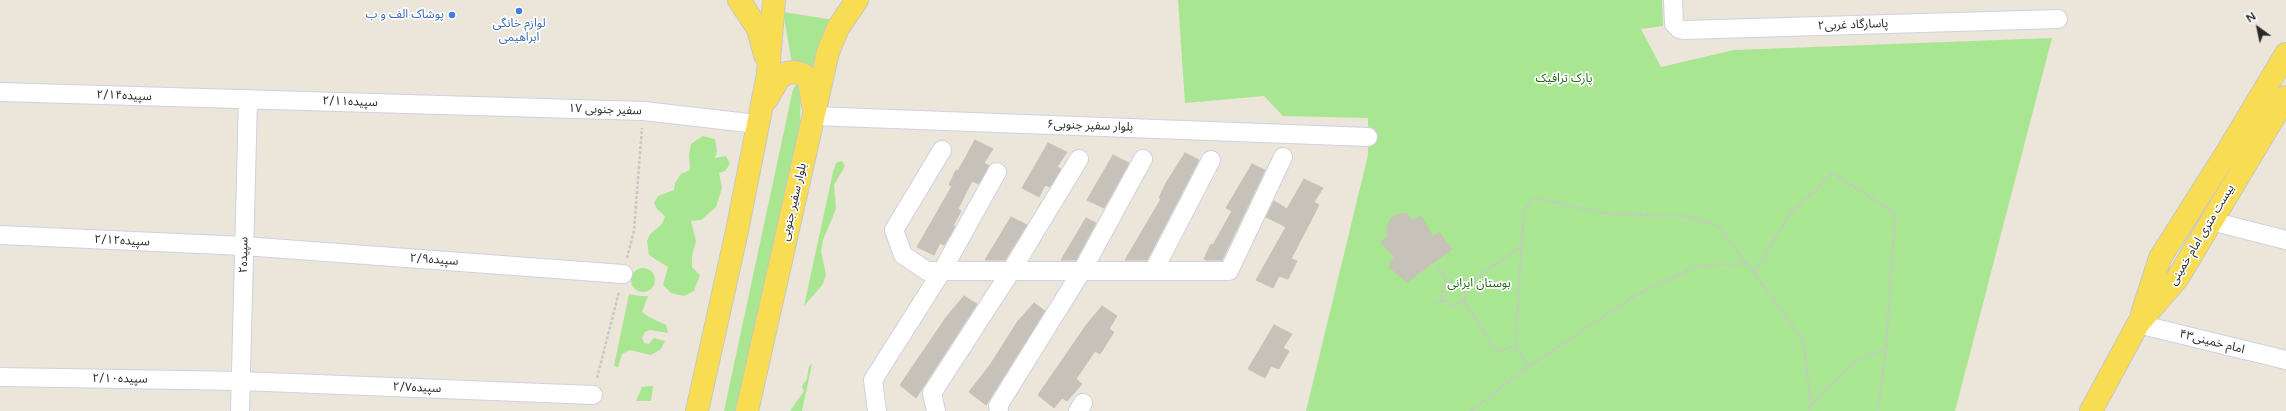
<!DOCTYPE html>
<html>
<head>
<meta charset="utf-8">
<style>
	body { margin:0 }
	#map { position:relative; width:2286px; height:411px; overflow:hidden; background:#ece5d9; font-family:"Varela Round",sans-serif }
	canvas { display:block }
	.north { position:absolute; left:2238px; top:8px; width:40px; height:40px; -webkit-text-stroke:3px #fff; paint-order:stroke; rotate:327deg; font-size:11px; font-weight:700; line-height:16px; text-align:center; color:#292929 }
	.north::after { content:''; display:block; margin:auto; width:14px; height:18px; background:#292929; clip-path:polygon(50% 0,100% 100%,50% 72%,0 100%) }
</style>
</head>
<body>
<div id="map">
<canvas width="2286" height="411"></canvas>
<div class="north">N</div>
</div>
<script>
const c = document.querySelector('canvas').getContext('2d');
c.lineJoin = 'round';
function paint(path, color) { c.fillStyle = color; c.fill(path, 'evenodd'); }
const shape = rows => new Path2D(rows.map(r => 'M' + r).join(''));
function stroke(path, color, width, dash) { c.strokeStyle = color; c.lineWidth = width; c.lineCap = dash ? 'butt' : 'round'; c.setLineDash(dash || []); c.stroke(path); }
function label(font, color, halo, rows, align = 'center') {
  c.font = font + ' "Varela Round","Noto Sans Arabic",sans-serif'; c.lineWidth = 3.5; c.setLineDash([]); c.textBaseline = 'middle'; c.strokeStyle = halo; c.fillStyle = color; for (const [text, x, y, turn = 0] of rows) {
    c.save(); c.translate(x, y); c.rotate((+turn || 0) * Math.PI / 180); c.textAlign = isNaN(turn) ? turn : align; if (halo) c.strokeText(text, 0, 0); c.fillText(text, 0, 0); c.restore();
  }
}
const green = shape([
	[1178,0,1662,0,1663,26,1641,29,1661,67,1734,50,2052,38,1955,411,1306,411,1368,155,1368,118,1283,116,1264,96,1185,103],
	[783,12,834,20,815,71,793,69],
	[796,85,801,88,800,121,789,185,738,411,724,411,793,89],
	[703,136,715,139,717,151,715,158,726,156,730,164,725,171,719,173,722,188,716,207,701,220,691,221,696,241,692,256,692,267,700,275,694,291,684,296,671,293,663,285,668,267,649,255,647,241,650,234,662,224,665,216,657,209,654,203,658,196,674,190,675,183,681,174,690,170,689,155,691,144],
	[842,161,845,166,834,185,836,209,823,240,821,252,826,274,823,284,804,306,833,172,836,163],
	'631 280a12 12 0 1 1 24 0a12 12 0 1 1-24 0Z',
	[629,294,640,296,648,296,642,312,649,317,666,325,668,333,650,330,645,332,642,338,644,343,649,344,654,338,665,341,661,349,651,355,630,350,622,354,618,367,614,366],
	[812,364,802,411,790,411,804,391,802,386,807,379,809,366],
	[653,386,651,401,636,401,642,387]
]);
const building = shape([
	[975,140,993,149,984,163,989,166,979,184,972,181,958,209,961,211,953,226,955,227,944,245,940,243,934,255,917,247,952,186,949,185,956,170,958,171,975,140],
	[1048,143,1067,152,1057,167,1061,169,1050,187,1045,185,1039,197,1022,188,1048,143],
	[1185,153,1199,160,1147,260,1125,260,1161,199,1159,198,1166,183,1185,153],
	[1113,155,1129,163,1104,208,1087,200,1113,155],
	[1252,164,1265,170,1222,260,1206,260,1204,259,1211,244,1213,245,1232,211,1226,208,1252,164],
	[1304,179,1323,188,1314,202,1319,205,1291,259,1297,261,1288,279,1279,276,1273,288,1256,280,1286,227,1266,217,1274,201,1287,209,1304,179],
	[1399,214,1407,214,1413,221,1421,216,1433,237,1439,232,1452,249,1407,282,1389,267,1394,257,1381,242,1388,236,1387,228,1391,218,1399,214],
	[1011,217,1027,225,1005,260,985,260,1011,217],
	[1086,218,1096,223,1076,260,1061,260,1086,218],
	[964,296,977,304,916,398,900,385,947,316,964,296],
	[1034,303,1045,311,986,405,969,392,990,365,1018,321,1034,303],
	[1102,306,1117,316,1109,329,1114,332,1100,354,1095,351,1076,379,1082,384,1067,401,1062,398,1054,408,1038,395,1087,324,1102,306],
	[1274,325,1292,334,1283,348,1289,351,1279,369,1271,366,1265,378,1248,369,1274,325]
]);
const path = shape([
	[627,258,634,231,642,128],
	[1747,264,1697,266,1636,295,1529,366,1515,346,1524,210,1534,198,1609,214,1684,216,1717,225,1747,264,1803,340,1811,405,1807,411],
	[1437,266,1448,283],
	[1754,274,1790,213,1833,173,1895,213,1886,348],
	'1442 293a12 12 0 1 1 24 0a12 12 0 1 1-24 0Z',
	[1464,286,1521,247],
	[1464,300,1496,352,1515,346],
	[1436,304,1444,299],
	[597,378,619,292],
	[1811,405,1854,362,1886,348,1878,411],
	[1471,411,1529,366]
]);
const minor = shape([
	[1673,0,1674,24,1679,29,1684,30,2058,19],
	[0,92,644,111,757,124],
	[813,116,1368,137],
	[942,150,894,230,903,255,927,271,1229,271,1283,157],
	[2211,221,2286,240],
	[0,235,244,246,623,274],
	[1154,270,1211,160],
	[2138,324,2286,360],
	[0,377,241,381,593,395],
	[240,411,248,99],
	[877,411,873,380,942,271,997,172],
	[936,411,932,393,1011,271,1079,159],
	[999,411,998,406,1083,269,1143,159],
	[1078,411,1083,403]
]);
const major = shape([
	[739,0,758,29,765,55],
	[767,99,779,78,787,73,795,72,804,75,809,81,813,105],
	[2142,314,2160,258,2226,154,2286,54],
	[697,411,737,231,768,74,774,0],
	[747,411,828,52,838,28,857,0],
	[2091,411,2138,324,2177,279,2286,97]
]);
const markers = [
	[519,11,4,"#3f7fe0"],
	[452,15,4,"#3f7fe0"]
];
const shopNames = [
	["پوشاک الف و ب",444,15],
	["لوازم خانگی",519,24,"center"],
	["ابراهیمی",519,38,"center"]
];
const streetNames = [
	["پاسارگاد غربی۲",1853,25,-2],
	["سپیده۲/۱۴",124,96,2],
	["سپیده۲/۱۱",350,102,2],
	["سفیر جنوبی ۱۷",605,110,2],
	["بلوار سفیر جنوبی۶",1090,126,2],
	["بلوار سفیر جنوبی",794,202,-77],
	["بیست متری امام خمینی",2202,235,-59],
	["سپیده۲/۱۲",122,241,3],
	["سپیده۲",244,255,-89],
	["سپیده۲/۹",434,260,4],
	["امام خمینی۴۳",2212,342,14],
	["سپیده۲/۱۰",120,379,1],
	["سپیده۲/۷",417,388,2]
];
const parkNames = [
	["پارک ترافیک",1564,79],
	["بوستان ایرانی",1479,284]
];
paint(green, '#a9e692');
paint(building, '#c7c2b9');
stroke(building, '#c7c1b3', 1);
stroke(minor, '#ced1e3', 20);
stroke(major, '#c7c7c7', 24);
stroke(path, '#c7c7c7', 2.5, [3, 2]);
stroke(minor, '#fff', 18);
stroke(major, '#f8dd52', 22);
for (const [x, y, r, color] of markers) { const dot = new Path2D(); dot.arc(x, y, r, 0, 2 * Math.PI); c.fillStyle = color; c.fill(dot); stroke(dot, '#fff', 1.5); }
label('12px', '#366cbe', '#fff', shopNames, 'right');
label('12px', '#292929', '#fff', streetNames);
label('12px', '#216916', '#fff', parkNames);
</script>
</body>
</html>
